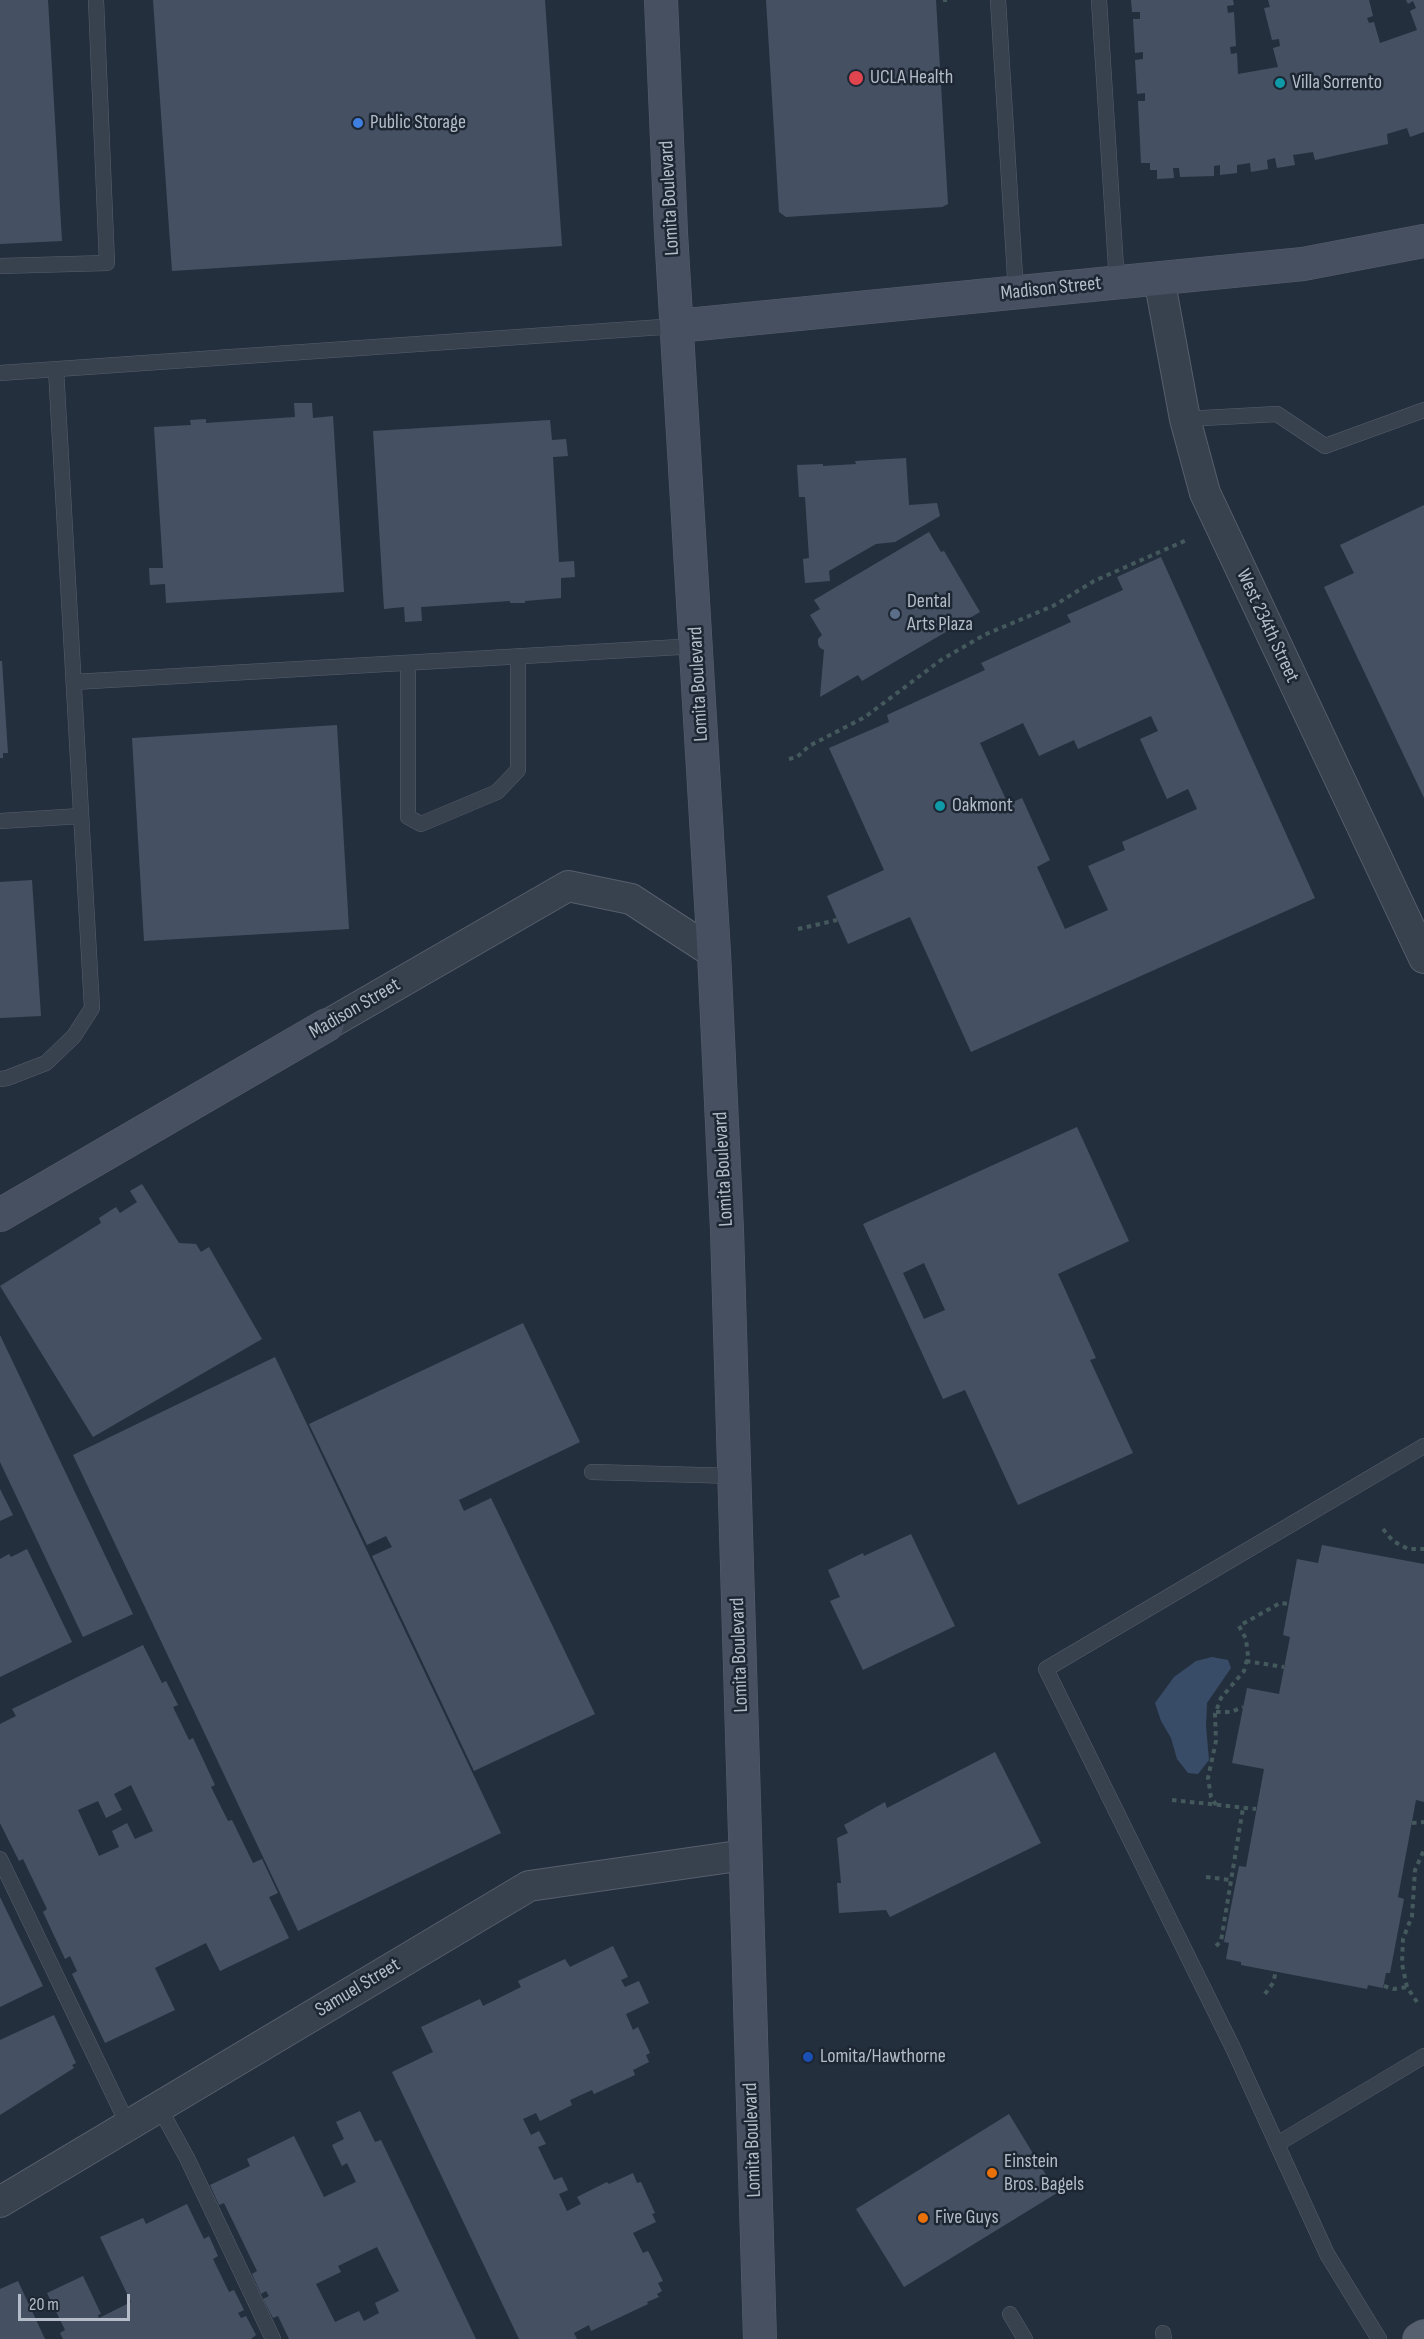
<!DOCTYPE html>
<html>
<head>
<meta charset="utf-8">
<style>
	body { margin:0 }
	#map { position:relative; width:1424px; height:2339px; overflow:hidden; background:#242f3e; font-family:"Sofia Sans Condensed",sans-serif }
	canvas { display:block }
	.scale { position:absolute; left:18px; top:2294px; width:112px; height:27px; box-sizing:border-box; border:3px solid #b4bcc9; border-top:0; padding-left:8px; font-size:18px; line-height:21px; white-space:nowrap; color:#b4bcc9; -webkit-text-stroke:4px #1d2633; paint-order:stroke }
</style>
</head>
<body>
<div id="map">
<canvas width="1424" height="2339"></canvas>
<div class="scale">20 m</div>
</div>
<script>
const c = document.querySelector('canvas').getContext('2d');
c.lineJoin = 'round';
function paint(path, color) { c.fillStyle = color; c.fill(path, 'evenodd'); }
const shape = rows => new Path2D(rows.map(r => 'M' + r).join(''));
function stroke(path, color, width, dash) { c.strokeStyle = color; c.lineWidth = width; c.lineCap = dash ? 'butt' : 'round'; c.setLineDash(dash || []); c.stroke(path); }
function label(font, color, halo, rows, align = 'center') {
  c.font = font + ' "Sofia Sans Condensed",sans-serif'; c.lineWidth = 5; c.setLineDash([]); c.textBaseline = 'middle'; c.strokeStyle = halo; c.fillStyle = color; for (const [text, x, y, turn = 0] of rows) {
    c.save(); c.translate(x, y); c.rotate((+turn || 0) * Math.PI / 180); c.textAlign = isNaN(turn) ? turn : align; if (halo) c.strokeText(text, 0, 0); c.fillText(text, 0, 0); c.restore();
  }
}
const water = shape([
	[1212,1657,1228,1660,1231,1668,1207,1703,1206,1726,1209,1760,1198,1774,1188,1773,1177,1759,1171,1738,1161,1721,1155,1703,1174,1677,1196,1661]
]);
const building = shape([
	[0,0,48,0,62,241,0,244],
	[153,0,545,0,562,246,172,271],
	[766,0,936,0,948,204,942,207,786,217,779,212],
	[1131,0,1233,0,1234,5,1227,6,1228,13,1234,12,1236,46,1230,47,1231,54,1237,53,1238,74,1278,67,1273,48,1280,46,1279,39,1272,40,1264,8,1270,7,1268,0,1369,0,1373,16,1367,18,1369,23,1374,22,1380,43,1417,30,1410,11,1416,8,1413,1,1408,4,1406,0,1424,0,1424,132,1410,137,1407,128,1387,134,1388,144,1315,160,1313,152,1293,155,1295,165,1277,168,1275,158,1267,160,1268,169,1251,172,1250,163,1237,165,1237,173,1220,175,1220,165,1214,166,1214,176,1180,177,1179,168,1173,168,1174,178,1157,179,1157,170,1150,170,1150,163,1141,163,1138,101,1145,101,1145,93,1137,94,1135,60,1143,59,1143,52,1135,53,1133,19,1140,19,1140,12,1132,12],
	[294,403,312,403,313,418,333,416,344,592,166,603,165,584,150,585,149,568,163,568,154,427,191,425,190,420,206,419,206,423,295,417],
	[550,420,552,440,566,439,568,456,553,457,559,562,574,561,575,577,561,578,561,598,525,601,525,603,510,603,510,601,421,607,422,621,405,622,404,607,384,609,373,431],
	[906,458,909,505,937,503,940,516,895,542,876,544,829,571,830,581,805,583,803,559,809,558,805,497,799,497,797,465,823,464,823,466,856,464,855,461],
	[1424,505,1424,798,1324,587,1354,573,1340,545],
	[929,532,941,552,944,551,980,612,862,681,858,675,820,697,824,650,820,648,818,644,818,639,822,635,810,615,820,609,814,600],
	[1161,557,1315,898,971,1052,910,917,848,944,827,896,884,870,829,748,889,722,887,715,985,670,981,663,1071,622,1067,615,1123,590,1117,577],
	[1151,716,1158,731,1140,739,1167,799,1188,789,1197,809,1122,842,1125,850,1088,866,1108,910,1065,929,1037,867,1050,860,1022,798,1008,804,980,743,1023,723,1039,756,1074,740,1078,749],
	[0,661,2,661,8,753,3,753,3,758,0,758],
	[337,725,349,929,144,941,132,738],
	[32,880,41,1016,0,1018,0,882],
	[1077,1127,1129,1241,1058,1274,1096,1358,1090,1360,1133,1453,1018,1505,965,1390,943,1399,863,1224],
	[924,1263,945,1310,924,1319,903,1273],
	[142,1184,179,1243,196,1244,201,1252,209,1247,262,1339,93,1437,0,1286,101,1223,99,1218,116,1207,120,1213,137,1202,130,1191],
	[523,1323,580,1442,459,1500,464,1511,491,1498,595,1714,474,1771,372,1556,392,1547,386,1536,367,1545,309,1424],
	[0,1335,133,1614,83,1637,0,1462],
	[275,1357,501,1833,298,1931,73,1455],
	[0,1489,13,1515,0,1521],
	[911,1534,955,1626,863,1670,830,1601,840,1597,828,1570,863,1553,864,1556],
	[1322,1545,1424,1564,1424,1802,1416,1800,1398,1897,1404,1899,1390,1973,1386,1973,1383,1988,1368,1985,1367,1989,1241,1965,1241,1962,1226,1959,1229,1943,1224,1942,1239,1866,1246,1867,1264,1769,1232,1763,1247,1688,1279,1694,1290,1637,1283,1635,1297,1559,1318,1563],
	[27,1549,72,1642,0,1677,0,1559,9,1554,11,1557],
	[143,1645,162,1683,166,1681,178,1705,173,1707,189,1740,193,1738,215,1785,211,1787,228,1821,232,1820,253,1863,262,1859,278,1893,269,1897,289,1938,220,1971,206,1943,155,1968,175,2010,105,2043,72,1974,77,1971,70,1956,65,1959,43,1912,47,1909,23,1859,19,1861,0,1823,0,1724,16,1716,12,1709],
	[131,1785,153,1831,135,1839,127,1823,112,1831,119,1847,99,1856,78,1810,98,1801,106,1818,122,1810,114,1794],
	[995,1752,1041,1843,890,1917,886,1910,839,1913,837,1883,841,1883,837,1838,848,1833,844,1825,885,1802,887,1808],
	[0,1897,43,1986,0,2007],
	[613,1946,628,1977,621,1980,625,1987,639,1981,649,2003,626,2014,633,2030,638,2027,650,2053,646,2055,649,2062,633,2070,635,2075,594,2094,592,2090,570,2100,572,2105,540,2121,536,2113,523,2119,531,2135,539,2131,546,2144,538,2147,554,2180,562,2177,568,2190,559,2194,567,2211,581,2204,577,2197,607,2182,609,2184,633,2173,637,2183,641,2182,655,2213,652,2214,656,2222,633,2233,643,2253,648,2251,663,2281,658,2283,662,2291,657,2294,659,2297,647,2302,648,2304,591,2331,589,2325,574,2333,577,2339,519,2339,392,2072,433,2052,421,2027,480,1999,483,2006,521,1987,518,1981,565,1959,570,1967],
	[54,2015,76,2063,72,2065,74,2068,0,2115,0,2040],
	[360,2111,375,2142,381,2140,476,2339,289,2339,278,2316,273,2318,263,2299,269,2296,266,2291,261,2294,252,2274,257,2271,224,2203,219,2205,210,2185,250,2166,247,2159,294,2136,324,2197,356,2182,347,2163,342,2166,332,2145,344,2139,336,2122],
	[377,2247,399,2291,375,2303,379,2313,364,2321,359,2311,335,2322,316,2284,341,2272,338,2266],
	[1009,2114,1057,2193,904,2287,856,2209],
	[187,2204,204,2239,209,2236,218,2256,213,2259,229,2292,234,2290,244,2310,238,2313,241,2318,246,2316,256,2335,251,2339,63,2339,60,2333,65,2330,47,2293,83,2276,101,2314,98,2315,99,2318,131,2302,100,2237,143,2218,146,2224],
	[18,2281,45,2339,0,2339,0,2289]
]);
const path = shape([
	[943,0,947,0],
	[789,759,797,757,809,746,865,717,941,660,984,635,1053,606,1094,581,1189,539],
	[798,929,837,920],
	[1383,1529,1393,1541,1408,1549,1424,1549],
	[1246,1661,1284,1667],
	[1216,1712,1231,1712,1243,1707],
	[1172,1800,1256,1809],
	[1216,1805,1211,1797,1208,1778,1216,1741,1215,1714,1221,1698,1244,1671,1248,1656,1246,1639,1239,1626,1280,1603,1289,1604],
	[1412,1823,1424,1822],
	[1206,1877,1231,1880],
	[1216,1946,1221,1941,1243,1808],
	[1384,1986,1394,1989,1407,1987],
	[1265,1994,1273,1983,1276,1971],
	[1417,2002,1407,1987,1402,1964,1403,1939,1412,1916,1415,1870,1424,1850]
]);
const lane = shape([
	[998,0,1016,293],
	[1099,0,1117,283],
	[0,266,107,263,96,0],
	[0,373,677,326],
	[1185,419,1277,414,1325,446,1424,410],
	[408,663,408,817,421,824,497,792,518,770,518,656],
	[74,682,697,646],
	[0,821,81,816],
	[0,1079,7,1078,46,1063,74,1036,92,1008,56,369],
	[592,1472,735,1476],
	[0,1859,128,2125],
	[159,2107,187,2158,273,2339],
	[1277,2144,1424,2056],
	[1010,2314,1025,2339],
	[1163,2333,1164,2339],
	[1379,2339,1327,2254,1233,2048,1046,1669,1424,1446]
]);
const street = shape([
	[1159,278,1185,419,1205,493,1424,958],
	[327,1025,568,886,631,899,714,953],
	[0,2202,529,1886,745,1855]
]);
const secondary = shape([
	[661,0,671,233,714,953,727,1230,760,2339],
	[677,326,1303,264,1424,241],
	[0,1215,327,1025]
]);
const primary = shape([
	[1419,2339,1424,2336]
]);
const markers = [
	[856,78,8,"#e0444e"],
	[1280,83,6,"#0f9aa8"],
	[358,123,6,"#3f7fe0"],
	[895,614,6,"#5c6f8a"],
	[940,806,6,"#0f9aa8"],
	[808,2057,6,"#1a4fb4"],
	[992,2173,6,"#e8710a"],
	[923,2218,6,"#e8710a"]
];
const poiNames = [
	["UCLA Health",870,78],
	["Villa Sorrento",1292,83],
	["Public Storage",370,123],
	["Dental",907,602],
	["Arts Plaza",907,625],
	["Oakmont",952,806],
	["Lomita/Hawthorne",820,2057],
	["Einstein",1004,2162],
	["Bros. Bagels",1004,2185],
	["Five Guys",935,2218]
];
const streetNames = [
	["Lomita Boulevard",670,198,-93],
	["Madison Street",1051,289,-6],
	["West 234th Street",1267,626,65],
	["Lomita Boulevard",699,684,-93],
	["Madison Street",355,1009,-30],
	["Lomita Boulevard",724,1169,-93],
	["Lomita Boulevard",740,1655,-92],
	["Samuel Street",358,1988,-31],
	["Lomita Boulevard",753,2140,-92]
];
paint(water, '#394c67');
paint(building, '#455162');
stroke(lane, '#565f6c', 16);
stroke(street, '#565f6c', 32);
stroke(secondary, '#565f6c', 34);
stroke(primary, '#414a57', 34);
stroke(path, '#44595c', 4, [4.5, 4.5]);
stroke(lane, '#38414e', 15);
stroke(street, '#38414e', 30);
stroke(secondary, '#465061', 33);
stroke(primary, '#56606e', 33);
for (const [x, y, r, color] of markers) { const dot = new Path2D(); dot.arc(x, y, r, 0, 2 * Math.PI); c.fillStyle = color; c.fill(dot); stroke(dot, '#1d2633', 2); }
label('20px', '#b4bcc9', '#1d2633', poiNames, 'left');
label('20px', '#b4bcc9', '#1d2633', streetNames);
</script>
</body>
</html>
